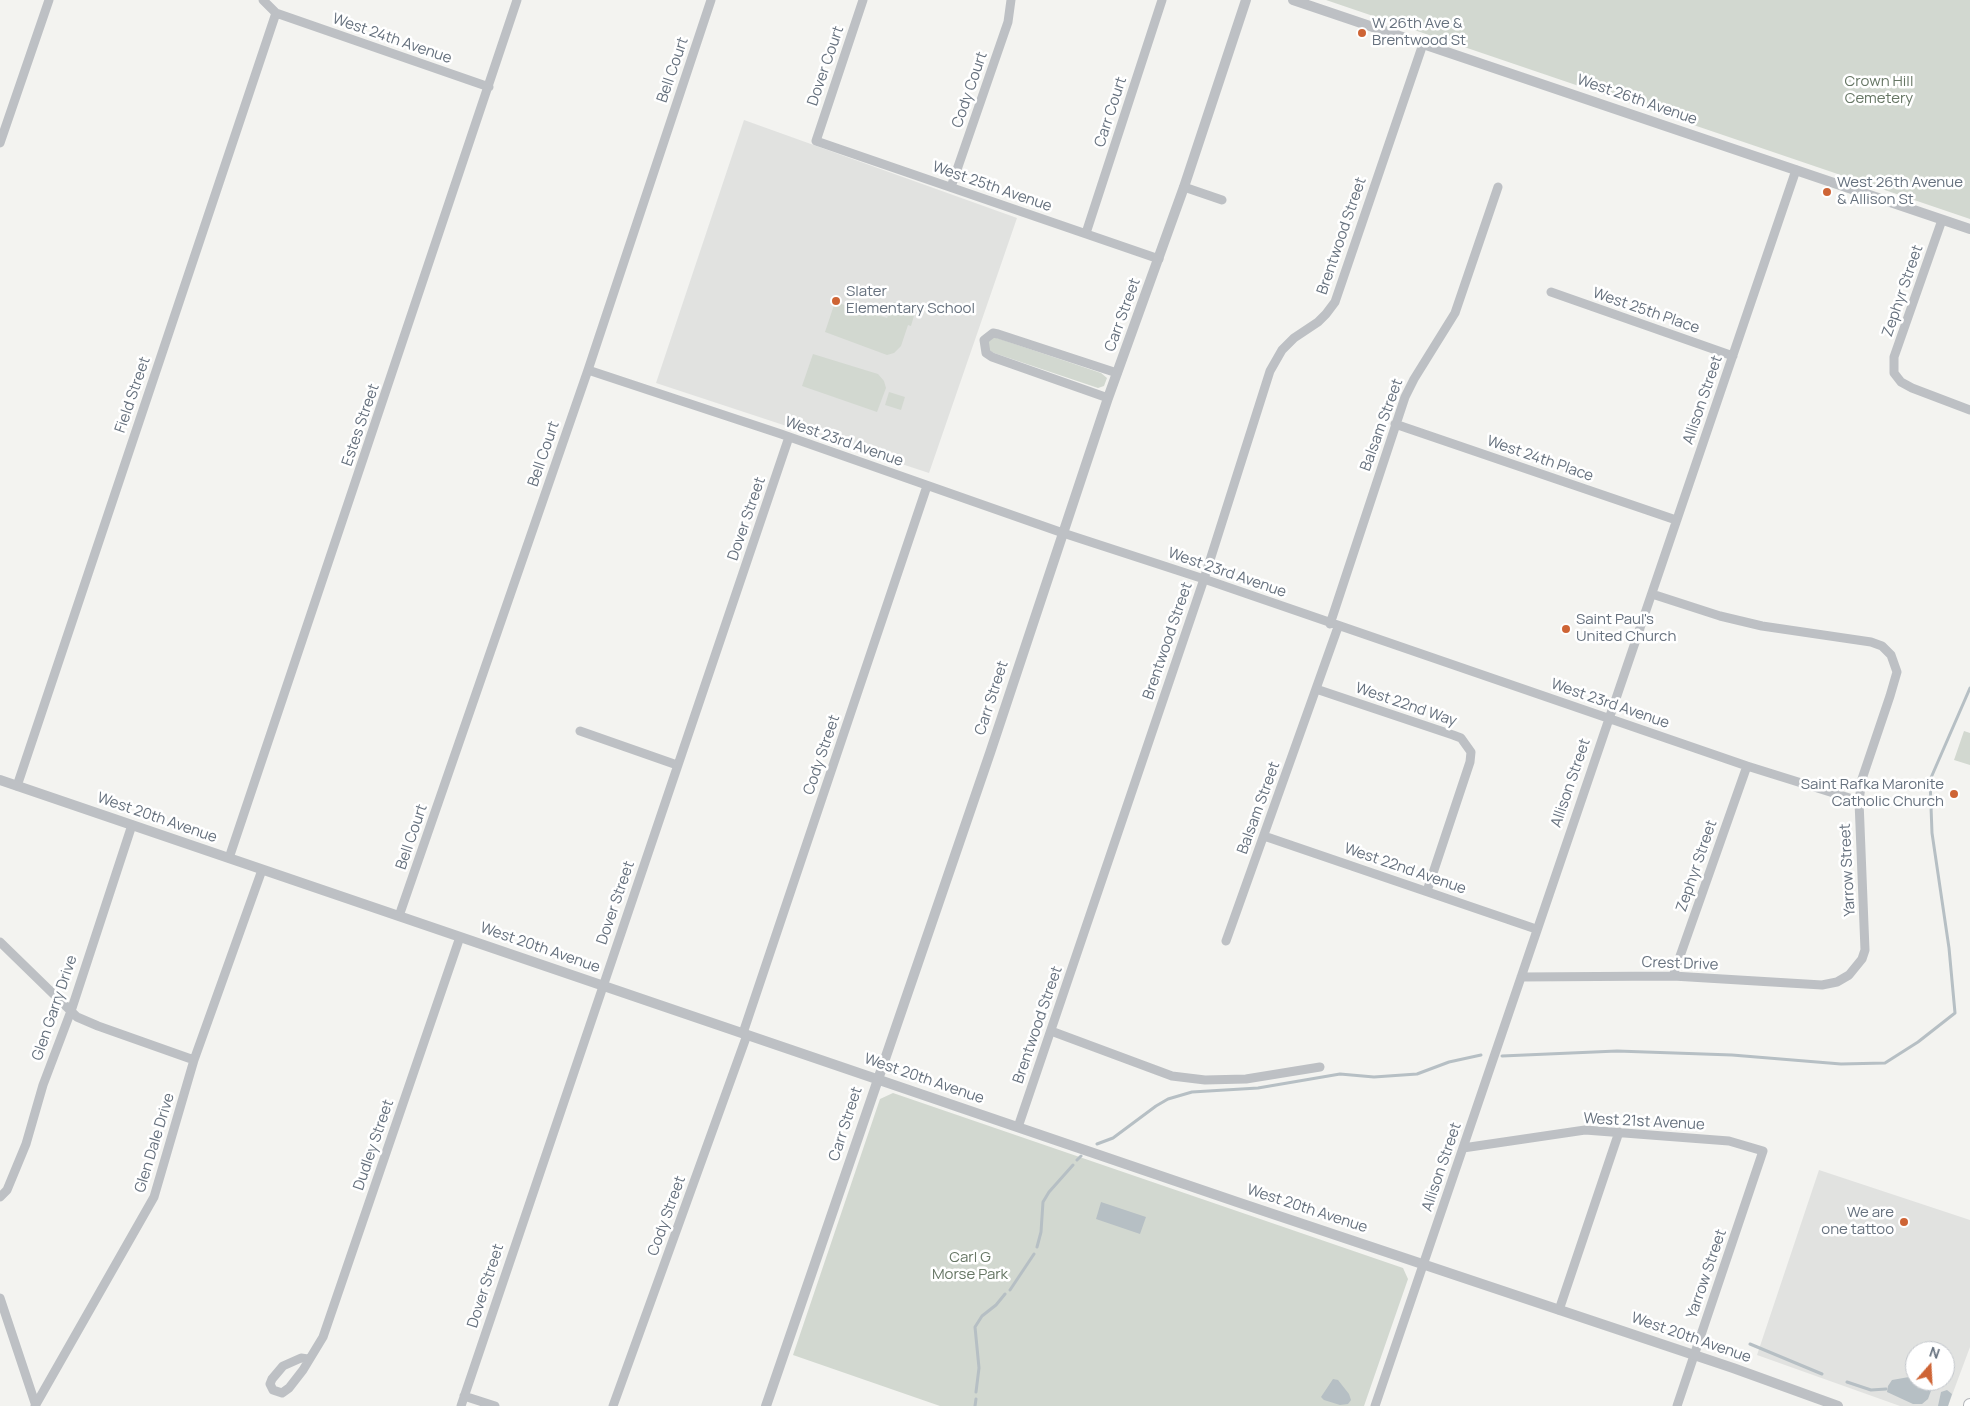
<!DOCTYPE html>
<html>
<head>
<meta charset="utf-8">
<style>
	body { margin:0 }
	#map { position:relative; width:1970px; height:1406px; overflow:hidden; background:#f3f3f0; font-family:Manrope,sans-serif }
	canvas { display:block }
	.north { position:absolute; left:1905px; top:1341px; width:50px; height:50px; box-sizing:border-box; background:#fff; border:1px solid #c2c6cb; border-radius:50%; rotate:19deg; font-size:14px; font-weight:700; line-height:20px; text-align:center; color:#66717e }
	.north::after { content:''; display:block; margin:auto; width:18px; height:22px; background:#ce6435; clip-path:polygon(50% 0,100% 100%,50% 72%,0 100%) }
</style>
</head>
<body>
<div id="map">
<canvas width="1970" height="1406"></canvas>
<div class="north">N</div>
</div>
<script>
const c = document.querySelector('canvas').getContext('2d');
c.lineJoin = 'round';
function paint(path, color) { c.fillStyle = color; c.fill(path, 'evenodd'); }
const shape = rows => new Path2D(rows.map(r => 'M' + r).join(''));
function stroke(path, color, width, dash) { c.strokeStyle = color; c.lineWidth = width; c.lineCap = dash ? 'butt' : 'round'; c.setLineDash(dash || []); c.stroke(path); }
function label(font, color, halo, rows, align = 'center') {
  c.font = font + ' Manrope,sans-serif'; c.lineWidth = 5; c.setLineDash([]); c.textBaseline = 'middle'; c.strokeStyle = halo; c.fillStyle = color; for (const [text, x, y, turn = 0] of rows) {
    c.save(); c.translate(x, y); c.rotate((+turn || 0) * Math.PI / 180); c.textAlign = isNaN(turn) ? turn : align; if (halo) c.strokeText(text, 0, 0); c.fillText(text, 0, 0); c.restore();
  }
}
const built = shape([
	[744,120,1017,218,929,473,656,383],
	[1819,1170,1970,1220,1970,1347,1948,1406,1900,1406,1757,1355],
	[1915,1351,1945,1351,1945,1381,1915,1381]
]);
const green = shape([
	[1326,0,1970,0,1970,219],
	[835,302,887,318,893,302,916,309,911,326,908,325,901,346,894,353,887,355,825,332],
	[994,337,1101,373,1107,378,1104,386,1098,388,994,353,989,350,988,342],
	[813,354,878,374,884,381,886,388,877,412,802,386],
	[889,392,905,397,901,410,885,405],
	[1964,731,1970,733,1970,765,1954,760],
	[893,1093,1403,1268,1408,1279,1364,1406,940,1406,793,1355,880,1099]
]);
const water = shape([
	[1101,1202,1146,1217,1140,1234,1096,1219],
	[1909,1377,1915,1378,1915,1381,1926,1381,1932,1388,1928,1399,1922,1404,1913,1404,1887,1392,1888,1386,1892,1380],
	[1333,1379,1338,1380,1349,1394,1351,1400,1348,1404,1340,1405,1324,1400,1321,1397],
	[1947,1390,1952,1394,1948,1406,1938,1406,1941,1392]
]);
const stream = shape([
	[1502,1056,1617,1051,1732,1055,1841,1064,1885,1063,1918,1042,1955,1013,1949,948,1932,833,1930,780,1970,688],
	[1097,1144,1113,1138,1156,1106,1168,1099,1192,1092,1258,1088,1340,1074,1374,1077,1417,1074,1449,1062,1481,1055],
	[1077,1160,1081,1156],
	[1037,1247,1041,1232,1043,1202,1049,1192,1073,1165],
	[1010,1290,1034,1254],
	[1750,1344,1822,1374],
	[1847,1382,1871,1390,1886,1389],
	[976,1392,979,1368,975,1327,982,1316,996,1305,1005,1294],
	[975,1406,976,1399]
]);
const minor = shape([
	[263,0,276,13,489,87],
	[863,0,816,141,1159,259],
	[0,143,49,0],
	[951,187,1008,22,1011,0],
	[1184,187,1222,200],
	[1942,220,1894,357,1894,373,1901,382,1912,388,1970,410],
	[1086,233,1162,0],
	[1551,292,1733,356],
	[588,370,781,434,1063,533,1204,579,1747,766,1859,801],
	[1108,398,992,357,986,353,984,340,993,333,998,334,1117,373],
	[1395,424,1676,520],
	[1330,624,1405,397,1414,379,1455,313,1498,187],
	[1316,689,1453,735,1461,738,1471,752,1470,762,1427,891],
	[580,731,677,765],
	[17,786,276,13],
	[1264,836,1536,929],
	[229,858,517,0],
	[399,916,588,370,711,0],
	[1226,941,1338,627],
	[0,942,77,1017,98,1026,194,1060],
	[1673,976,1747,766],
	[1521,977,1673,976,1822,985,1837,982,1849,975,1862,959,1865,950,1859,801,1862,779,1890,696,1897,672,1891,655,1882,646,1871,642,1762,626,1720,616,1652,594],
	[1051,1031,1172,1076,1205,1080,1246,1079,1320,1067],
	[743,1033,927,486],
	[1018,1127,1204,579,1270,371,1282,350,1294,338,1318,322,1326,314,1335,302,1423,44],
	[1463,1148,1585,1130,1729,1141,1763,1151,1677,1406],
	[0,1197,7,1190,26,1144,43,1085,71,1011,132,825],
	[0,1298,36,1406],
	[1559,1310,1619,1132],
	[308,1359,301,1358,283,1366,272,1379,270,1384,273,1390,282,1393,289,1388,303,1370,323,1337,460,937],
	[464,1396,495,1406],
	[35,1406,154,1197,194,1060,262,870],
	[461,1406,789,437],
	[613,1406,747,1035],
	[1375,1406,1796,170]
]);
const tertiary = shape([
	[1293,0,1970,229],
	[0,780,1237,1202,1733,1368,1838,1406],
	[766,1406,990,753,1108,398,1184,187,1246,0]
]);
const primary = shape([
	[1970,1406,1970,1405]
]);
const markers = [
	[1362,33,5,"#ce6435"],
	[1827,192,5,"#ce6435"],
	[836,301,5,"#ce6435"],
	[1566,629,5,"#ce6435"],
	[1954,794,5,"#ce6435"],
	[1904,1222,5,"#ce6435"]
];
const poiNames = [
	["W 26th Ave &",1372,24],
	["Brentwood St",1372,41],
	["West 26th Avenue",1837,183],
	["& Allison St",1837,200],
	["Slater",846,292],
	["Elementary School",846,309],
	["Saint Paul's",1576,620],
	["United Church",1576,637],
	["Saint Rafka Maronite",1944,785,"right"],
	["Catholic Church",1944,802,"right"],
	["We are",1894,1213,"right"],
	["one tattoo",1894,1230,"right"]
];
const streetNames = [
	["West 24th Avenue",392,39,19],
	["Dover Court",826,66,-71],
	["Bell Court",673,70,-71],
	["Cody Court",970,90,-71],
	["West 26th Avenue",1637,100,19],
	["Carr Court",1111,112,-72],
	["West 25th Avenue",992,187,19],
	["Brentwood Street",1342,236,-71],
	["Zephyr Street",1903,291,-71],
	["West 25th Place",1646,311,19],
	["Carr Street",1123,315,-70],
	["Field Street",133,395,-71],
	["Allison Street",1703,400,-71],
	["Estes Street",361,425,-71],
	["Balsam Street",1382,425,-70],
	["West 23rd Avenue",844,442,19],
	["Bell Court",544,454,-71],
	["West 24th Place",1540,459,19],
	["Dover Street",747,519,-71],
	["West 23rd Avenue",1227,573,19],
	["Brentwood Street",1168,641,-71],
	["Carr Street",992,698,-72],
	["West 23rd Avenue",1610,704,19],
	["West 22nd Way",1406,705,19],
	["Cody Street",822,755,-71],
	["Allison Street",1571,783,-71],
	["Balsam Street",1259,808,-70],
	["West 20th Avenue",157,818,19],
	["Bell Court",412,837,-71],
	["Zephyr Street",1697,866,-71],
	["West 22nd Avenue",1405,869,19],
	["Yarrow Street",1848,870,-93],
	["Dover Street",616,903,-71],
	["West 20th Avenue",540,948,19],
	["Crest Drive",1680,964,2],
	["Glen Garry Drive",55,1008,-71],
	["Brentwood Street",1038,1025,-71],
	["West 20th Avenue",924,1079,19],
	["West 21st Avenue",1644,1122,3],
	["Carr Street",846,1124,-72],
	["Glen Dale Drive",155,1143,-73],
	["Dudley Street",374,1145,-71],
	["Allison Street",1442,1167,-71],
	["West 20th Avenue",1307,1209,18],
	["Cody Street",667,1216,-70],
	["Yarrow Street",1707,1274,-71],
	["Dover Street",486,1286,-72],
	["West 20th Avenue",1691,1338,19]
];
const parkNames = [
	["Crown Hill",1879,82],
	["Cemetery",1879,99],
	["Carl G",970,1258],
	["Morse Park",970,1275]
];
paint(built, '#e1e2e0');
paint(green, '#d2d8d0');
paint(water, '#b6bfc4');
stroke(stream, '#b6bfc4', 3);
stroke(primary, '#b1b4b8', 14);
stroke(minor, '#bdc0c4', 9);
stroke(tertiary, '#bdc0c4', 10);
stroke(primary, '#fff', 12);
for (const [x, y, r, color] of markers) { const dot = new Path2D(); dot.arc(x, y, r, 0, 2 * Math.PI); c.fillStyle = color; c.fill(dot); stroke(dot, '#fff', 2); }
label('15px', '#66717e', '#fff', poiNames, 'left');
label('15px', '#66717e', '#fff', streetNames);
label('15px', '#667664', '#fff', parkNames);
</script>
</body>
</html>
